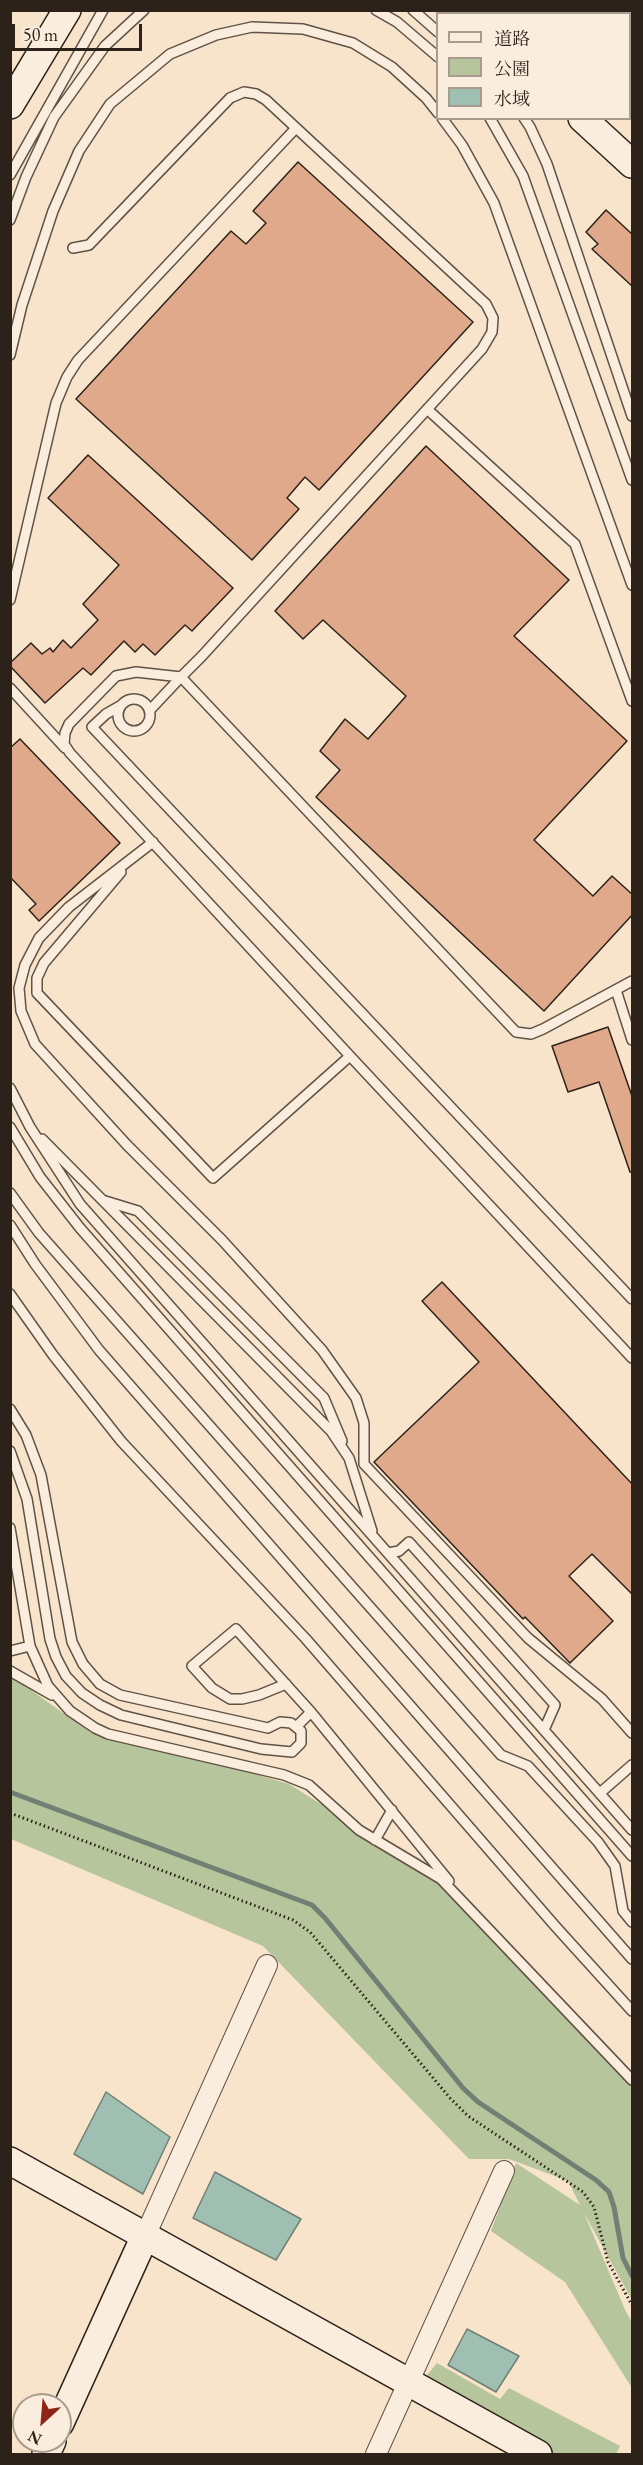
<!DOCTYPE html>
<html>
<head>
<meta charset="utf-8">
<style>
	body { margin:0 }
	#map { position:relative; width:643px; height:2465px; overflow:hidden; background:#f7e4cb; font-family:"EB Garamond","Noto Serif JP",serif }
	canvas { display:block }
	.frame { position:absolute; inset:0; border:12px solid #2d2219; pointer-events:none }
	.legend { position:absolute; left:436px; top:12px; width:195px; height:108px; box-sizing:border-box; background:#faeddd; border:2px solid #a89c8f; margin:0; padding:8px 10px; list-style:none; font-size:18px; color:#2d2219 }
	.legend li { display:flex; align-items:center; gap:12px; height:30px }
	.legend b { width:30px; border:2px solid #a89c8f }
	.north { position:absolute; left:12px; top:2393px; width:60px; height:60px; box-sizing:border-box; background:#faeddd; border:2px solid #a89c8f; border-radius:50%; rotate:206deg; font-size:16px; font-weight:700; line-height:24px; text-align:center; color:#2d2219 }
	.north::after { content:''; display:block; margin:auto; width:21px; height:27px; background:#8f2418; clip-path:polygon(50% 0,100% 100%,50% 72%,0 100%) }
	.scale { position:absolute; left:12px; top:24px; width:130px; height:27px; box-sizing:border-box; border:3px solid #2d2219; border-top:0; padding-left:8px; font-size:18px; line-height:21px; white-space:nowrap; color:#2d2219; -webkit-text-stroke:4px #faeddd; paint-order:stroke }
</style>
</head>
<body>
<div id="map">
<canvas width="643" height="2465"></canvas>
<div class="frame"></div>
<ul class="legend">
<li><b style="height:8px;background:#faeddd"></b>道路</li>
<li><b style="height:16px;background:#b7c59c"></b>公園</li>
<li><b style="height:16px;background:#9ebfb2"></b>水域</li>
</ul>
<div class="north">N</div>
<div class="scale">50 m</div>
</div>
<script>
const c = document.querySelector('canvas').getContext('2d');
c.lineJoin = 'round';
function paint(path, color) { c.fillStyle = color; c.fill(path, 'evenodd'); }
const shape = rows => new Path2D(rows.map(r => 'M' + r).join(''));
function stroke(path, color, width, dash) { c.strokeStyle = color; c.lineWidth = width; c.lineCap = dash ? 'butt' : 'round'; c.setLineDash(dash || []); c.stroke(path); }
const green = shape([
	[10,1675,91,1733,210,1761,289,1784,343,1818,443,1885,632,2086,632,2300,584,2213,626,2312,632,2322,632,2388,565,2282,491,2231,516,2163,580,2205,568,2181,509,2159,469,2159,263,1946,11,1839],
	[437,2363,500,2399,509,2388,620,2446,616,2454,548,2454,424,2379]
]);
const water = shape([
	[106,2092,170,2137,143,2194,74,2154,106,2092],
	[215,2172,301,2219,276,2260,193,2218,215,2172],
	[467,2329,519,2356,496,2392,448,2365,467,2329]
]);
const stream = shape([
	[10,1792,312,1905,325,1918,463,2088,478,2102,596,2180,609,2192,614,2207,623,2258,632,2276]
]);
const building = shape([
	[298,162,473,322,319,490,305,477,287,498,299,509,252,560,76,399,231,231,246,244,266,223,253,211,298,162],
	[606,210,633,235,633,287,592,249,598,244,586,232,606,210],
	[426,446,569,580,514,636,627,741,534,840,593,896,612,876,633,895,633,914,544,1011,316,797,340,770,320,751,345,719,368,739,406,696,323,620,303,639,275,611,426,446],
	[88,455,233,588,192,631,185,625,155,655,143,644,135,652,124,641,91,675,83,668,45,703,10,666,10,663,31,643,42,654,50,648,53,652,63,640,71,648,98,620,83,604,119,565,48,498,88,455],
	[20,739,120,843,39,921,29,910,36,904,10,877,10,748,20,739],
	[608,1027,633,1099,633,1172,630,1172,599,1082,568,1092,552,1046,608,1027],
	[442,1282,633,1485,633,1595,592,1554,569,1576,613,1621,570,1663,525,1617,523,1619,374,1462,479,1362,422,1301,442,1282]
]);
const path = shape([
	[10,1813,293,1920,310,1932,450,2098,468,2116,583,2192,594,2207,608,2262,632,2305]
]);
const lane = shape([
	[376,10,397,22,438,57],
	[413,10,438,32],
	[442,118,462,145,494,203,632,585],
	[490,118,523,176,632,480],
	[524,118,530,127,547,164,632,416],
	[10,175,103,10],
	[10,220,26,177,54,117,105,46,144,10],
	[73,248,89,245,230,98,244,92,256,94,266,100,486,304,493,318,492,332,482,349,202,656,181,677,136,672,116,676,69,724,65,733,64,744,70,753,350,1056,632,1358],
	[10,355,22,305,53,211,79,151,110,104,170,54,216,35,252,27,303,29,353,43,392,67,426,98,438,113],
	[427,409,575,544,632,701],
	[10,600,56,403,67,377,78,360,296,128],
	[10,688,65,748],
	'118 715a16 16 0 1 1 32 0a16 16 0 1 1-32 0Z',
	[120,706,106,714,92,727,632,1299],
	[150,710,181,677,516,1032,531,1034,543,1029,632,981],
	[153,842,69,907,39,938,25,965,19,988,21,1011,35,1044,127,1145,222,1240,322,1350,356,1398,364,1423,364,1464,528,1638,602,1699,632,1733],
	[121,872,44,963,37,978,37,993,213,1178,350,1056],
	[616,990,632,1040],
	[10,1088,30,1127,80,1204,632,1830],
	[10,1127,40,1177,80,1228,632,1856],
	[42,1139,331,1431,349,1458,372,1531],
	[10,1193,39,1233,501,1755,528,1766,598,1842,615,1866,623,1911,632,1922],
	[102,1200,138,1211,324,1398,342,1441],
	[10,1225,35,1264,99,1350,632,1959],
	[10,1294,53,1355,121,1441,306,1639,556,1927,632,2011],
	[10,1409,26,1435,41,1475,72,1642,83,1664,100,1684,120,1695,268,1728,280,1722,291,1723,301,1731,301,1743,292,1752,261,1749,121,1715,100,1705,82,1693,66,1676,56,1657,50,1639,27,1499,10,1451],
	[10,1528,30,1646,48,1686,70,1711,95,1728,108,1734,284,1775,309,1785,359,1830,441,1879,632,2080],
	[388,1553,399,1551,409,1542,555,1705,544,1730],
	[10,1651,30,1646],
	[10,1671,52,1695],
	[286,1684,259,1695,242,1699,230,1699,212,1688,192,1666,236,1629,311,1712],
	[296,1727,311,1712,449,1881],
	[600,1793,632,1765],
	[375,1840,392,1810]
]);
const street = shape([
	[145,2236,267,1965],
	[376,2454,504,2171]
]);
const secondary = shape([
	[465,10,468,14],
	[10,105,67,10],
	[582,118,632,164],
	[10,2161,538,2454],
	[60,2423,145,2236],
	[46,2454,52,2441]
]);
paint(green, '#b7c59c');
paint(water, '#9ebfb2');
stroke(water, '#718075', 1.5);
stroke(stream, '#718075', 5);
paint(building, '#e0a98b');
stroke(building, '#2d2219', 1.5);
stroke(lane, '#605246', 12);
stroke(street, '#605246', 22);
stroke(secondary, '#2d2219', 30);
stroke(path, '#2d2219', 3, [1.5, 3]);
stroke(lane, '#faeddd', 9);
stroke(street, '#faeddd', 20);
stroke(secondary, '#faeddd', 27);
</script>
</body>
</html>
